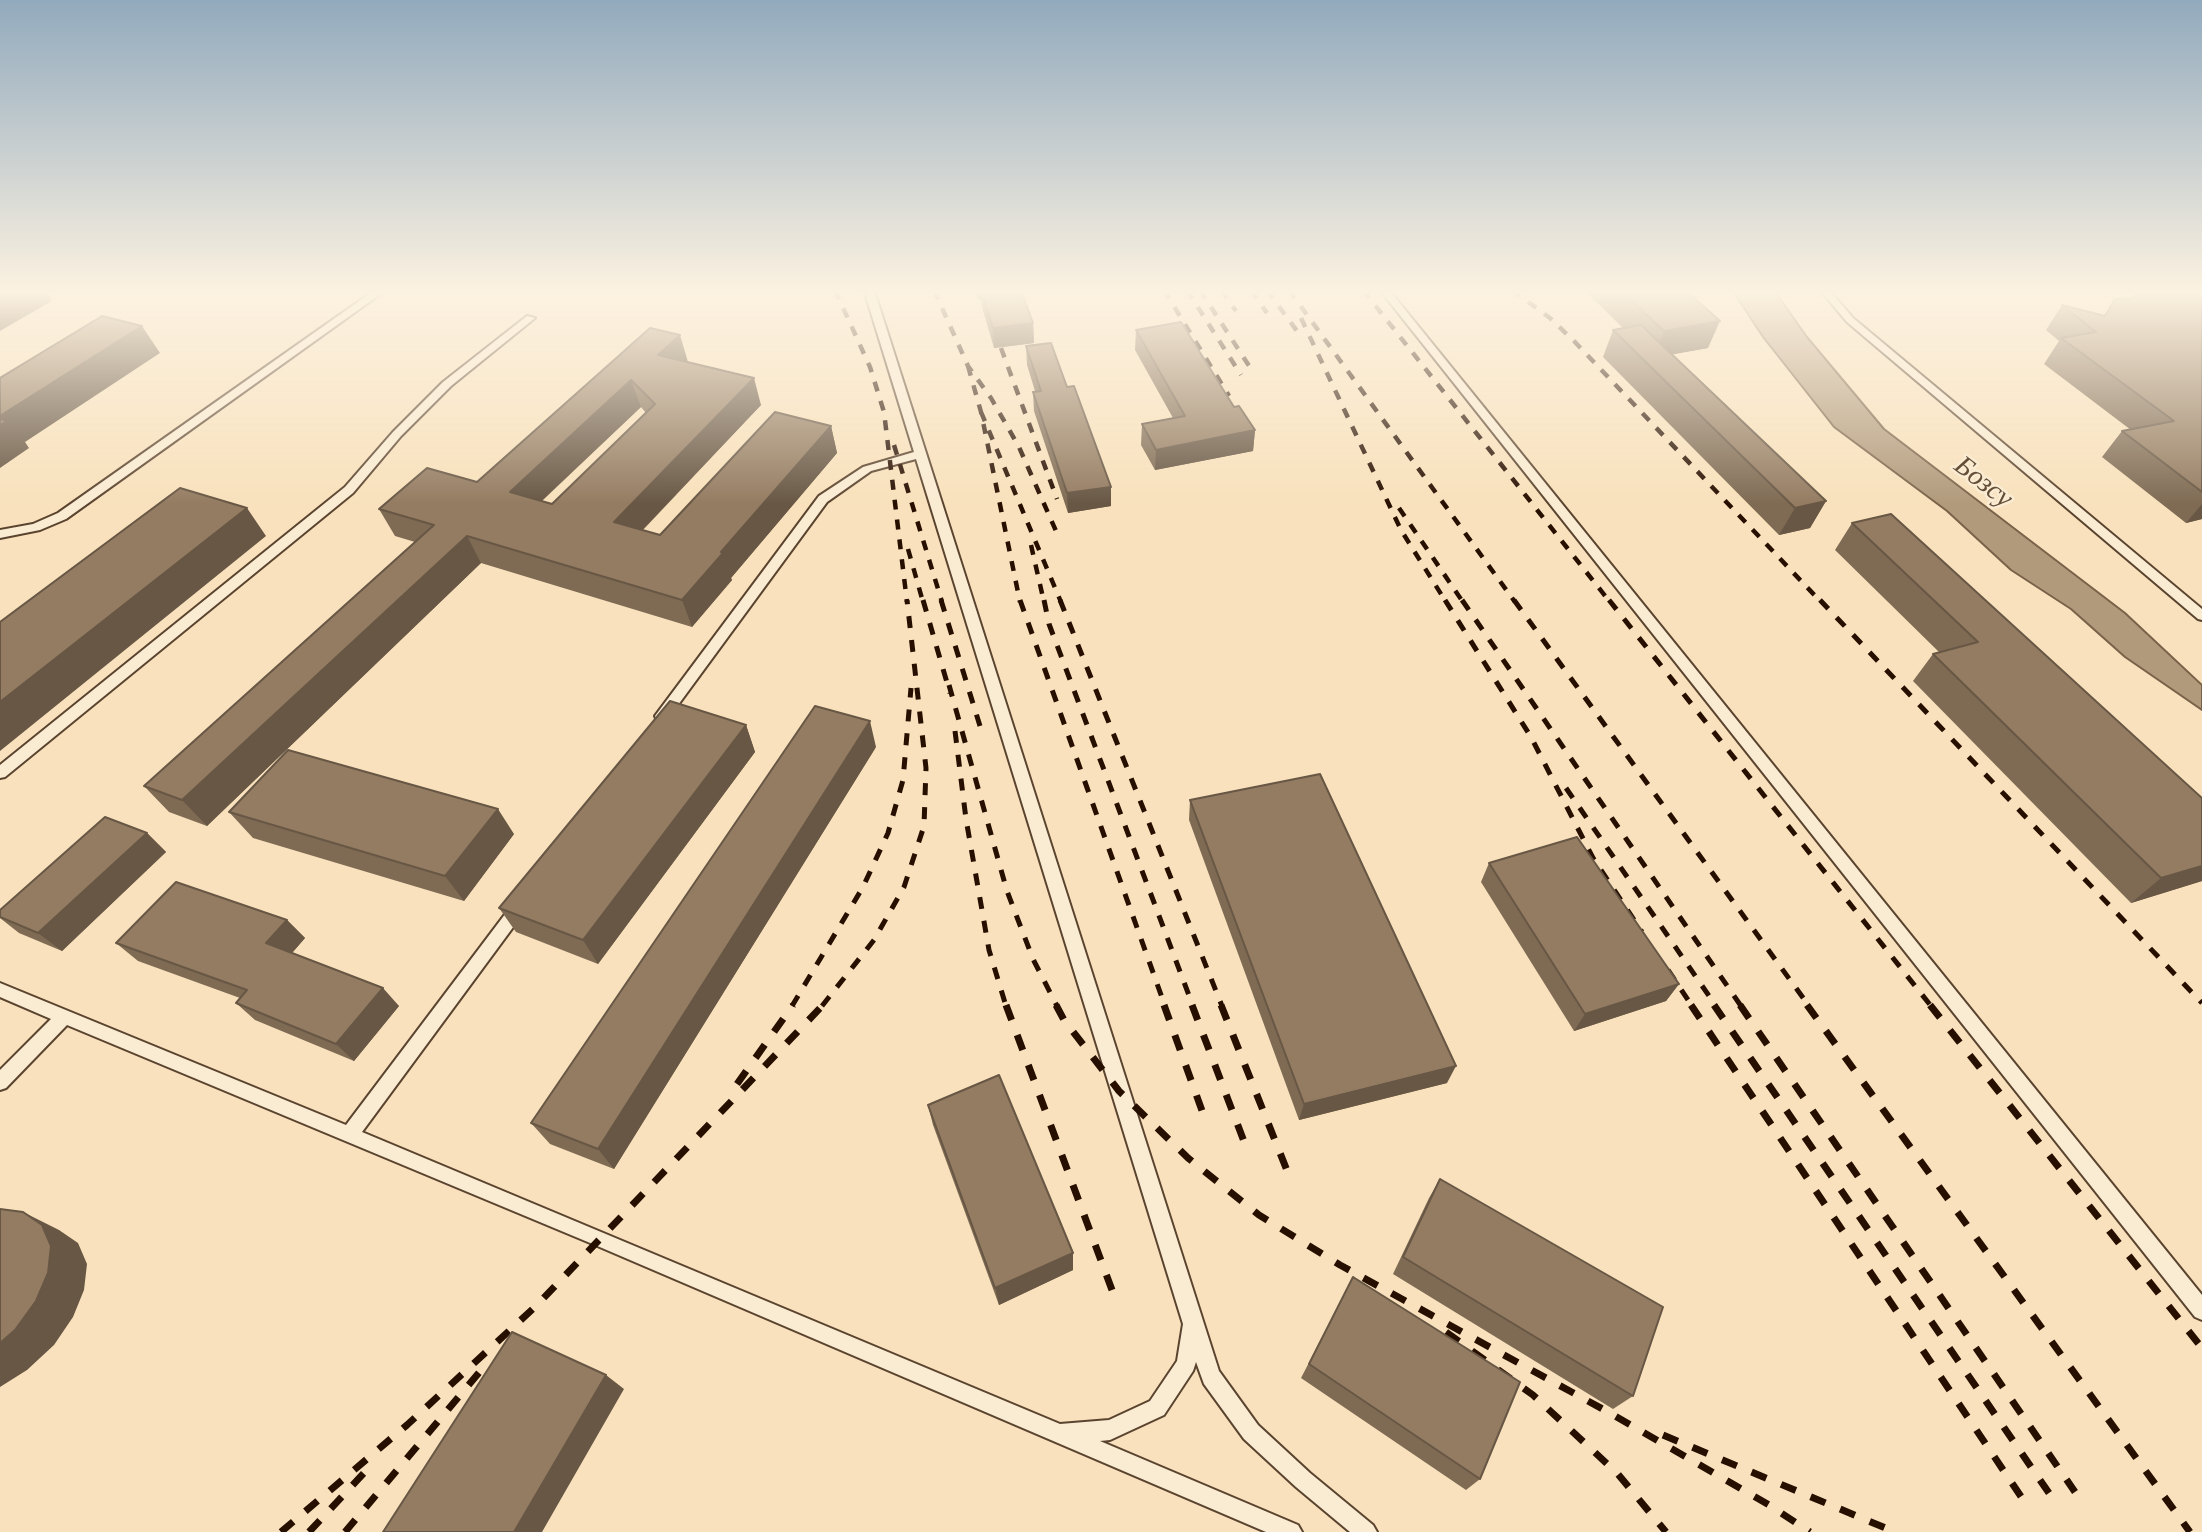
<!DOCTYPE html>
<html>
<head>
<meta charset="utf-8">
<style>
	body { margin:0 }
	canvas { display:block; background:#f8e1bc }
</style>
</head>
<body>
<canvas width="2202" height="1532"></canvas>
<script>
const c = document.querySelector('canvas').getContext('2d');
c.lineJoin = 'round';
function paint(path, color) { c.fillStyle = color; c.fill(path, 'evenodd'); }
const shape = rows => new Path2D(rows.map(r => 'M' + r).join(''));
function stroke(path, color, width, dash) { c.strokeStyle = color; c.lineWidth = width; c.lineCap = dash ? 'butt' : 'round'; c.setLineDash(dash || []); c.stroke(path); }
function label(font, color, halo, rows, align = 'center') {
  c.font = font + ' "IM FELL DW Pica",serif'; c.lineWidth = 5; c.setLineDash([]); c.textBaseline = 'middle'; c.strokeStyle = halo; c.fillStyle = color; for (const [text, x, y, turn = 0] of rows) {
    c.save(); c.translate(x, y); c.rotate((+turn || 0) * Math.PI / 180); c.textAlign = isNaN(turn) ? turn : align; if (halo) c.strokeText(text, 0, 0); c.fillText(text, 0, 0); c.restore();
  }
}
const water = shape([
	[1732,290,1774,290,1807,337,1884,429,2125,613,2202,685,2202,710,2125,657,2071,609,2011,570,1947,511,1834,427,1763,337,1732,290]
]);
const service = shape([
	[375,290,386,290,66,519,40,530,0,538,0,530,33,524,58,513,375,290],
	[864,290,874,290,1219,1371,1258,1425,1310,1473,1373,1525,1377,1532,1350,1532,1296,1487,1244,1439,1204,1384,1196,1362,1193,1371,1164,1415,1110,1440,1100,1441,1298,1525,1302,1532,1266,1532,595,1245,67,1025,6,1088,0,1090,0,1070,51,1019,0,997,0,983,346,1125,515,901,520,900,525,901,528,906,525,911,362,1132,1060,1424,1109,1420,1150,1401,1177,1361,1183,1324,916,459,871,471,827,502,667,720,657,720,655,716,819,496,863,467,914,452,864,290],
	[1380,290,1389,290,2202,1295,2202,1320,2195,1317,1380,290],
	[1820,290,1829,290,1853,318,2202,609,2202,620,2198,619,1847,322,1820,290],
	[527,316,535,318,451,386,401,436,353,493,5,777,0,778,0,765,345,487,393,432,443,382,527,316]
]);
const railFar2 = shape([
	[835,290,870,367,884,412,907,602],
	[934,290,968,366,991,398,1019,447,1056,531],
	[976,290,986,306],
	[1164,290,1229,396],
	[1187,290,1241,375],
	[1200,290,1253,372],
	[1221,290,1236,311],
	[1251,290,1267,313],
	[1267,290,1297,331],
	[1289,290,1515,602],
	[1363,290,1610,602],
	[1512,290,1550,318,1574,341,1821,602],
	[1301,318,1401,530,1446,602],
	[1001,348,1057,499],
	[968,366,981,412,1020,602],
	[981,412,1061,602],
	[894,445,942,602],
	[1399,508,1463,602],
	[1031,545,1044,602],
	[908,549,923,602]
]);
const railFar1 = shape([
	[923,600,950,693],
	[941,600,980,726],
	[1020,600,1165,1006],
	[1044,600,1049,624,1193,1006],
	[1060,600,1222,1006],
	[1445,600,1531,737,1593,858,1642,932],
	[1462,600,1741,1006],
	[1514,600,1809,1006],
	[1609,600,1931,1006],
	[1820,600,2202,1003],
	[949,685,1007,891,1033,959,1057,1006],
	[955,731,966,819,989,950,1006,1006],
	[1566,788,1716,1006],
	[1668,970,1692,1006],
	[792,1006,863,887,888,833,903,780,911,688],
	[822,1006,874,940,904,887,924,826,926,768,907,600]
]);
const rail = shape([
	[1006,1005,1115,1298],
	[1056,1005,1064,1020,1119,1091,1188,1158,1259,1215,1340,1265,1608,1412,1769,1505,1810,1532],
	[1164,1005,1205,1119],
	[1192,1005,1248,1152],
	[1221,1005,1290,1178],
	[1691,1005,2022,1498],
	[1714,1005,2051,1496],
	[1740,1005,2075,1492],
	[1807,1005,2190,1532],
	[1930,1005,2202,1348],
	[737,1084,793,1005],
	[1446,1332,1533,1395,1617,1473,1666,1532],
	[1663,1435,1895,1532],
	[281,1532,407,1425,536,1306,823,1005],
	[309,1532,364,1473],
	[345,1532,488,1362]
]);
const wall = shape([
	[980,290,1021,290,1033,323,1034,343,994,348,982,307],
	[1584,290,1685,290,1708,348,1672,354,1826,501,1810,528,1779,535,1603,357,1613,330,1623,328],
	[2202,290,2202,519,2186,523,2102,457,2122,431,2131,430,2044,364,2059,341,2046,330,2062,305,2104,316,2115,299,2130,299],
	[650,328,688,362,687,362,761,405,643,530,660,535,831,426,837,453,731,578,732,580,692,627,481,563,207,826,169,812,144,786,415,542,395,536,379,509,477,482],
	[641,407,646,413,552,504,542,501],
	[1136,330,1234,407,1255,430,1253,451,1155,470,1141,445,1142,424,1173,418,1135,350],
	[1026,346,1067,387,1111,487,1111,506,1068,513,1034,411,1033,392,1035,391,1027,365],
	[1891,514,2202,881,2131,903,1913,681,1933,654,1939,652,1835,550,1852,523],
	[746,725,755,752,598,964,516,932,499,908],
	[876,747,614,1169,550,1144,531,1123],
	[1190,800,1447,1083,1299,1120,1189,820],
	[229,812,514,834,464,901,253,838],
	[147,833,166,852,62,951,19,933,0,918,0,910],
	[1489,863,1679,984,1666,1001,1574,1031,1481,882],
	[287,920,305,938,292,953,399,1006,354,1061,255,1020,236,1003,240,998,138,961,116,943],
	[928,1105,1073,1270,999,1305,933,1125],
	[1440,1179,1633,1396,1613,1409,1393,1274,1429,1198],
	[1353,1277,1480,1479,1466,1490,1301,1378]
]);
const shadedWall = shape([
	[5,290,46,290,52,301,0,331,0,292],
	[1720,321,1708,348,1653,358,1664,331],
	[1033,323,1034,343,994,348,993,328],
	[142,326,160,353,25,442,29,448,0,468,0,416],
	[680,335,688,362,666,382,658,355],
	[754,378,761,405,624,549,614,522],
	[631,380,641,407,522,519,510,492],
	[831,426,837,453,731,578,732,580,692,627,682,600,721,552],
	[1255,430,1253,451,1155,470,1156,450],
	[1111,487,1111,506,1068,513,1067,493],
	[1826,501,1810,528,1779,535,1795,508],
	[2202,504,2202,519,2186,523],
	[247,508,266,536,0,751,0,702],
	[467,536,481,563,207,826,182,800],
	[870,721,876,747,614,1169,598,1149],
	[746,725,755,752,598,964,583,940],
	[498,809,514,834,464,901,445,876],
	[147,833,166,852,62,951,38,933],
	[2202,866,2202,881,2131,903,2161,878],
	[287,920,305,938,285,961,266,943],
	[1679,984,1666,1001,1574,1031,1585,1014],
	[383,988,399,1006,354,1061,336,1044],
	[1456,1066,1447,1083,1299,1120,1304,1104],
	[23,1212,59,1230,78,1243,87,1264,84,1290,73,1317,54,1345,27,1370,0,1387,0,1343],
	[1073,1253,1073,1270,999,1305,995,1288],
	[606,1375,624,1389,542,1532,514,1532]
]);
const building = shape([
	[981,290,1021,290,1033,323,993,328,981,290],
	[1620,290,1685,290,1720,321,1664,331,1620,290],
	[2143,290,2150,290,2170,293,2174,290,2202,290,2202,492,2122,431,2174,421,2061,338,2096,332,2062,305,2105,316,2115,299,2130,299,2143,290],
	[102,316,142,326,0,416,0,378,102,316],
	[1181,322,1234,407,1239,406,1255,430,1156,450,1142,424,1185,416,1136,330,1181,322],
	[1641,325,1826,501,1795,508,1613,330,1641,325],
	[650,328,680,335,658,355,754,378,614,522,660,535,775,412,831,426,721,552,723,553,682,600,467,536,182,800,144,786,434,525,379,509,427,468,477,482,650,328],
	[631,380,655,404,552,504,510,492,631,380],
	[1051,343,1067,387,1074,386,1111,487,1067,493,1033,392,1041,391,1026,346,1051,343],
	[0,419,7,421,0,425,0,419],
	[180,488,247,508,0,702,0,622,180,488],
	[1891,514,2202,798,2202,866,2161,878,1933,654,1978,642,1852,523,1891,514],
	[670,701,746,725,583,940,499,908,670,701],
	[815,706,870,721,598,1149,531,1123,815,706],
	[288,750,498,809,445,876,229,812,288,750],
	[1320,774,1456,1066,1304,1104,1190,800,1320,774],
	[105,817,147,833,38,933,0,917,0,910,105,817],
	[1577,837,1679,984,1585,1014,1489,863,1577,837],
	[176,882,287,920,266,943,383,988,336,1044,236,1003,247,990,116,943,176,882],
	[999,1075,1073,1253,995,1288,928,1105,999,1075],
	[1440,1179,1663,1307,1633,1396,1403,1257,1440,1179],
	[0,1209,23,1212,42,1225,51,1246,48,1273,36,1301,15,1330,0,1343,0,1209],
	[1353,1277,1520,1382,1480,1479,1309,1364,1353,1277],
	[512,1332,606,1375,514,1532,383,1532,512,1332]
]);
const waterNames = [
	["Бозсу",1982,484,38]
];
paint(water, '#b19a7c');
stroke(water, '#7a624a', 2);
stroke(service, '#5b442f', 4);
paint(service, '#faecd3');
stroke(railFar2, '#270f00', 4.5, [10, 10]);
stroke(railFar1, '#270f00', 5, [12, 12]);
stroke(rail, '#270f00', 7, [16, 16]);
paint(wall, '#7f6b54');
paint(shadedWall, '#685745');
paint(building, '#947c62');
stroke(building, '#685745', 2);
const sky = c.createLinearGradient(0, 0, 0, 504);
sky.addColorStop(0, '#92aabd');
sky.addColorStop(0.58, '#fcf2e1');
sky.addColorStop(1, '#fcf2e100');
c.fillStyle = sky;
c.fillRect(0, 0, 2202, 504);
label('italic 28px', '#654e38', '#faecd3', waterNames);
</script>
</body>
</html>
